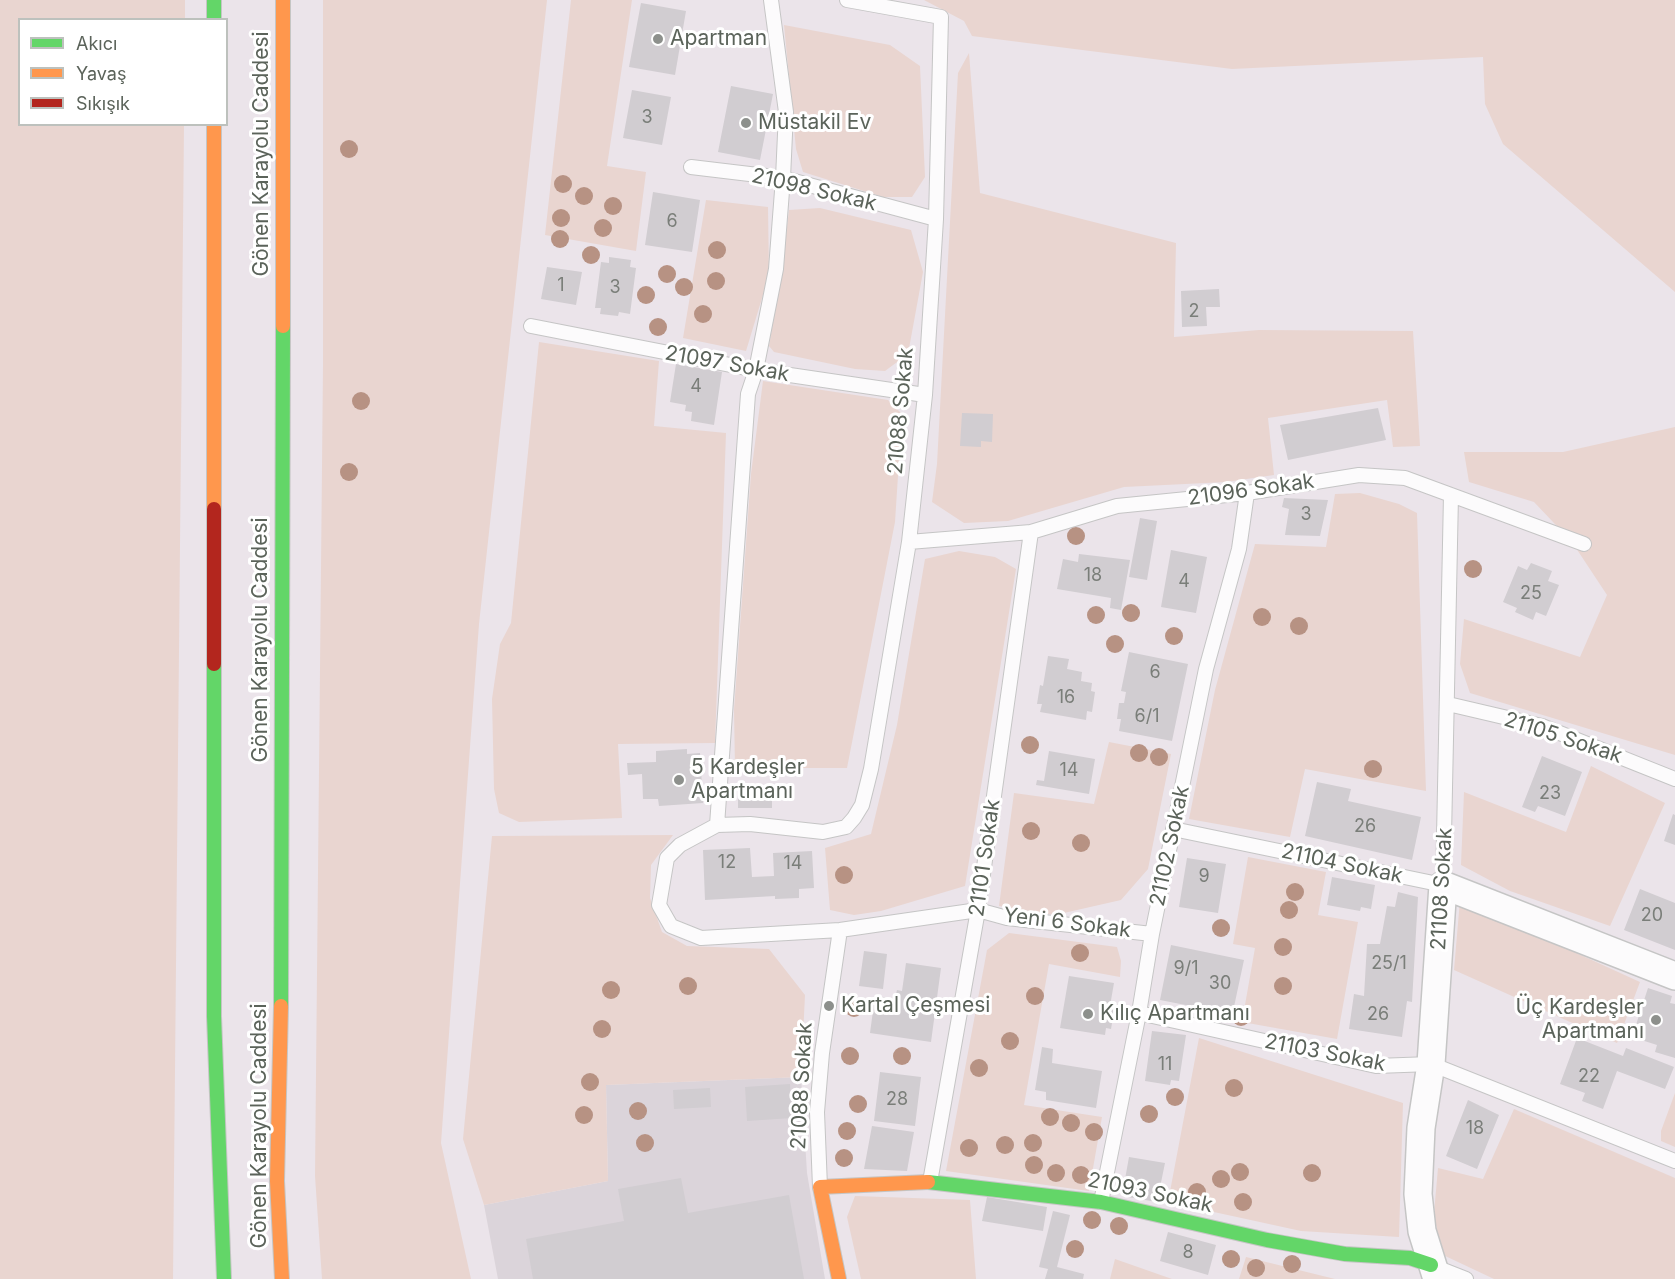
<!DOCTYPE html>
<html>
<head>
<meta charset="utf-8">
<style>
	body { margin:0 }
	#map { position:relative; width:1675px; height:1279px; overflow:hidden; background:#ebe4ea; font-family:Inter,sans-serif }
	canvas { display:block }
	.legend { position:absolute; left:18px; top:18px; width:210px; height:108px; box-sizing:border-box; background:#fff; border:2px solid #bdc1bd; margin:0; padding:8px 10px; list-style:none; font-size:18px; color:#5b635a }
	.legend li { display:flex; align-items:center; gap:12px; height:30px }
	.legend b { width:30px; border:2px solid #bdc1bd }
</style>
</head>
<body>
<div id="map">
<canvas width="1675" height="1279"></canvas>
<ul class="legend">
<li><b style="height:8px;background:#63d668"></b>Akıcı</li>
<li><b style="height:8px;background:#ff974d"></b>Yavaş</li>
<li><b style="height:8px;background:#b3261e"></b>Sıkışık</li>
</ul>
</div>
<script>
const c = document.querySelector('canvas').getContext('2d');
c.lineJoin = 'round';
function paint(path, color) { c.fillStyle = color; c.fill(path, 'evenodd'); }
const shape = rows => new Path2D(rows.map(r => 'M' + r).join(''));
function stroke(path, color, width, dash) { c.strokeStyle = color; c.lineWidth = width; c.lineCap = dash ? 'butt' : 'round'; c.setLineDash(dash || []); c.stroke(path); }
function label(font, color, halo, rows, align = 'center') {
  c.font = font + ' Inter,sans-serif'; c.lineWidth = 6; c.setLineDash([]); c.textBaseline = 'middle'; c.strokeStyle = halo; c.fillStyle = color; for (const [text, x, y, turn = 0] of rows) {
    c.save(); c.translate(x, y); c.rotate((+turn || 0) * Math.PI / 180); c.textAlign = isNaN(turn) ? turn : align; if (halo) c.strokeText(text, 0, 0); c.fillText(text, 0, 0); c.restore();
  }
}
const industrial = shape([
	[801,1077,807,1173,825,1279,498,1279,484,1205,608,1181,606,1085]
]);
const green = shape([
	[0,0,185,0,185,19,20,20,20,124,184,125,173,1279,0,1279],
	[323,0,547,0,479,624,441,1143,471,1279,322,1279,315,1176,323,365],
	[571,0,632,0,607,166,646,172,636,251,545,235],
	[924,0,1675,0,1675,292,1503,144,1485,104,1483,57,1232,69,972,36,964,21],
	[784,25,890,45,920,66,925,177,912,197,883,197,803,172,796,149],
	[969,53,980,193,1176,243,1174,337,1259,330,1413,331,1420,446,1393,447,1387,400,1268,418,1274,475,1226,482,1124,487,1008,521,964,523,932,502,937,464,958,73],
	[706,200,768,207,769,275,746,351,683,338],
	[820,208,911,230,923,272,908,354,885,371,855,369,774,352,769,346,782,269,789,210],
	[539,342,659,361,654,426,726,433,715,743,618,744,622,818,519,822,499,813,494,789,492,699,500,644,511,623],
	[763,381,888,400,902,414,895,522,847,768,735,768,734,710,751,474],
	[1675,427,1675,755,1470,693,1460,664,1464,619,1580,657,1607,595,1572,542,1534,502,1469,482,1464,452,1563,452],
	[1360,493,1399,504,1417,513,1426,791,1305,769,1290,837,1189,819,1215,690,1255,544,1326,547,1335,494],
	[959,551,995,557,1016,569,965,886,881,911,854,915,830,910,825,848,871,834,897,725,925,559],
	[1109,742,1171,754,1148,869,1121,900,1055,915,999,906,1014,793,1094,804],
	[1591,766,1665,803,1610,926,1510,891,1461,865,1464,792,1566,832],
	[673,835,651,865,650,898,662,932,687,946,769,949,805,995,801,1077,606,1085,608,1181,484,1205,463,1139,492,836],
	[1248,857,1326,872,1318,915,1358,922,1337,1039,1242,1022,1255,948,1233,944],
	[1460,900,1640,982,1617,1043,1454,970],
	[1009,933,1117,947,1121,961,1120,977,1049,964,1024,1105,1102,1117,1089,1191,946,1171,987,950],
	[1199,1038,1403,1103,1399,1237,1301,1231,1168,1202],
	[1675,1093,1675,1147,1661,1141,1661,1131],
	[1514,1109,1675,1178,1675,1279,1494,1279,1441,1254,1434,1213,1438,1168,1483,1179],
	[855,1196,970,1200,976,1279,861,1279,847,1217],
	[1246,1257,1335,1279,1239,1279],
	[1115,1259,1172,1279,1110,1279]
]);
const building = shape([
	[641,3,686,11,675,75,629,67],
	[731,86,773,94,760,160,718,152],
	[632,90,671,97,662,145,623,138],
	[653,192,700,200,692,252,645,245],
	[609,257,631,260,630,267,636,268,630,314,619,312,618,316,600,314,601,308,595,308,601,262,609,263],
	[547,267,582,272,576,305,541,299],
	[1219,289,1220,307,1206,307,1207,326,1182,327,1181,291],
	[676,364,722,372,714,425,691,421,692,412,685,411,686,405,670,402],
	[1378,408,1386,440,1288,460,1280,425],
	[962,413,993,414,992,442,981,441,981,447,960,446],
	[1284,498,1328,500,1320,536,1285,535,1289,509,1282,507],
	[1140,518,1157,521,1147,580,1129,577],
	[1171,550,1207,557,1196,613,1161,607],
	[1079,554,1130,560,1121,610,1110,608,1111,598,1057,589,1063,559,1078,562],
	[1531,563,1552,571,1548,581,1559,585,1546,616,1536,612,1533,620,1515,612,1517,608,1503,602,1518,566,1527,570],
	[1129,652,1188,664,1172,741,1119,731,1121,719,1117,719,1119,703,1124,703,1126,692,1121,691],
	[1048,656,1069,659,1067,669,1082,672,1081,681,1092,683,1091,691,1095,692,1092,712,1087,711,1086,720,1040,712,1042,704,1037,704,1040,685,1043,686],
	[687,749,687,754,700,753,703,803,659,806,658,799,643,799,642,774,628,775,627,763,656,762,656,751],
	[1049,751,1095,759,1089,794,1036,785,1037,780,1044,781],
	[1542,756,1582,772,1565,816,1538,806,1535,812,1522,807],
	[1317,782,1351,789,1348,801,1421,817,1412,860,1305,836],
	[738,787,779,787,779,795,772,795,772,808,738,808],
	[1673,814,1675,815,1675,845,1664,841],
	[750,848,752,877,774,876,773,853,812,851,814,888,799,889,799,898,775,899,775,896,705,900,703,850],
	[1187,858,1226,864,1218,913,1179,907],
	[1332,877,1375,885,1371,909,1361,907,1360,911,1327,905],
	[1640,889,1675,903,1675,950,1624,930],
	[1398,892,1418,897,1412,1002,1407,1001,1402,1037,1349,1029,1354,994,1364,996,1367,944,1380,944,1387,906,1395,907],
	[1171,945,1244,960,1232,1016,1225,1014,1223,1019,1205,1015,1206,1009,1160,1000],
	[864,951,887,954,883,989,859,986],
	[906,963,941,968,931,1042,870,1033,875,996,895,999,897,990,902,991],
	[1069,976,1114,983,1110,1006,1115,1006,1111,1029,1106,1028,1105,1035,1060,1028],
	[1648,988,1672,996,1670,1003,1675,1004,1675,1058,1655,1052,1657,1045,1632,1037],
	[1152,1031,1186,1035,1179,1081,1171,1080,1170,1085,1145,1081],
	[1577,1038,1623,1056,1626,1048,1674,1067,1665,1089,1617,1071,1603,1109,1582,1101,1585,1093,1560,1084],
	[1042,1047,1053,1049,1052,1063,1102,1071,1096,1108,1046,1100,1046,1092,1035,1090],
	[880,1072,921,1077,915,1126,874,1121],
	[790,1084,792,1118,747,1121,745,1087],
	[710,1088,711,1107,674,1109,673,1090],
	[1468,1100,1499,1115,1477,1169,1446,1156],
	[872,1126,914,1132,907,1171,864,1169],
	[1129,1157,1165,1163,1157,1202,1122,1196],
	[681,1178,688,1213,789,1195,804,1279,533,1279,526,1239,624,1221,618,1189],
	[987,1197,1047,1207,1043,1231,982,1221],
	[1053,1211,1070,1215,1057,1267,1084,1274,1083,1279,1045,1279,1048,1269,1039,1267],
	[1168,1232,1216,1245,1208,1275,1160,1261]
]);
const lane = shape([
	[771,0,786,112,783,178,776,269,756,370,748,394,717,825,680,845,667,858,659,905,671,926,701,938,840,930,978,910,1007,918,1152,934],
	[691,167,783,178,936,219],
	[531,326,756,370,925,395],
	[909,542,1031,532,1117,506,1247,493,1359,475,1405,478,1584,544],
	[1448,704,1542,726,1675,779],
	[717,825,750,824,823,832,846,827,854,818,862,805,871,769,909,542,925,395,936,219,941,17,847,0],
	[1173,829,1443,885,1451,495],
	[1139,1013,1376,1066,1431,1064,1675,1161],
	[930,1182,978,910,1031,532],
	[820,1187,817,1112,822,1053,840,930],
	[1101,1202,1139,1013,1152,934,1206,669,1239,549,1247,493],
	[1433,1266,1466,1279]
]);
const street = shape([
	[1437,1279,1422,1231,1418,1194,1421,1128,1431,1064,1443,885,1675,976]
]);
const fast = shape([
	[214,0,214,20],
	[214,664,214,1016,224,1279],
	[281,1006,283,326],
	[928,1182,1101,1202,1267,1240,1345,1254,1410,1258,1431,1265]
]);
const slow = shape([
	[214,124,214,509],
	[283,326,283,0],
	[281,1006,277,1181,282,1279],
	[839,1279,820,1187,928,1182]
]);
const jam = shape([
	[214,509,214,664]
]);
const trees = [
	[349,149],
	[563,184],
	[584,196],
	[613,206],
	[561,218],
	[603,228],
	[560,239],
	[717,250],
	[591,255],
	[667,274],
	[716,281],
	[684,287],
	[646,295],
	[703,314],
	[658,327],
	[361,401],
	[349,472],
	[1076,536],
	[1473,569],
	[1131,613],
	[1096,615],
	[1262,617],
	[1299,626],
	[1174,636],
	[1115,644],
	[1030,745],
	[1139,753],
	[1159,757],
	[1373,769],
	[1031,831],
	[1081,843],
	[844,875],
	[1295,892],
	[1289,910],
	[1221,928],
	[1283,947],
	[1080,953],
	[688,986],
	[1283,986],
	[611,990],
	[1035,996],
	[854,1008],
	[1241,1017],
	[602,1029],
	[1010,1041],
	[850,1056],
	[902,1056],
	[979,1068],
	[590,1082],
	[1234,1088],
	[1175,1097],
	[858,1104],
	[638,1111],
	[1149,1114],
	[584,1115],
	[1050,1117],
	[1071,1123],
	[847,1131],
	[1094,1132],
	[645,1143],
	[1033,1143],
	[1005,1145],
	[969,1148],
	[844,1158],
	[1034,1165],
	[1240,1172],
	[1056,1173],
	[1312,1173],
	[1081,1175],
	[1221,1179],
	[1197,1192],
	[1243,1202],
	[1092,1220],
	[1119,1226],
	[1075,1249],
	[1231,1259],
	[1292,1264],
	[1256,1268]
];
const markers = [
	[658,39,6,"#8d908c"],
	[746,123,6,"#8d908c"],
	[679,780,6,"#8d908c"],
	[829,1006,6,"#8d908c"],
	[1088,1014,6,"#8d908c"],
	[1656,1020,6,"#8d908c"]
];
const numberNames = [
	["3",647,118],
	["6",672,222],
	["1",561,286],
	["3",615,288],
	["2",1194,312],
	["4",696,387],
	["3",1306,515],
	["18",1093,576],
	["4",1184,582],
	["25",1531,594],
	["6",1155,673],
	["16",1066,698],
	["6/1",1147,717],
	["14",1069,771],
	["23",1550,794],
	["26",1365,827],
	["12",727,863],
	["14",793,864],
	["9",1204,877],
	["20",1652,916],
	["25/1",1389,964],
	["9/1",1186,969],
	["30",1220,984],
	["26",1378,1015],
	["11",1165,1065],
	["22",1589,1077],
	["28",897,1100],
	["18",1475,1129],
	["8",1188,1253]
];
const poiNames = [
	["Apartman",670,39],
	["Müstakil Ev",758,123],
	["5 Kardeşler",691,768],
	["Apartmanı",691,792],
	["Kartal Çeşmesi",841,1006],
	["Üç Kardeşler",1644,1008,"right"],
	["Apartmanı",1644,1032,"right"],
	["Kılıç Apartmanı",1100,1014]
];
const streetNames = [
	["Gönen Karayolu Caddesi",262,154,-90],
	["21098 Sokak",814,190,13],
	["21097 Sokak",727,364,10],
	["21088 Sokak",901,411,-85],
	["21096 Sokak",1251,490,-8],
	["Gönen Karayolu Caddesi",261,640,-90],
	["21105 Sokak",1563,738,18],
	["21102 Sokak",1170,846,-78],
	["21101 Sokak",985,858,-82],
	["21104 Sokak",1342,864,12],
	["21108 Sokak",1442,889,-87],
	["Yeni 6 Sokak",1067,923,7],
	["21103 Sokak",1325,1053,11],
	["21088 Sokak",802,1086,-87],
	["Gönen Karayolu Caddesi",260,1126,-90],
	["21093 Sokak",1150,1193,12]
];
paint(industrial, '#dbd4da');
paint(green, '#e9d5d0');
paint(building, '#d1cdd1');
stroke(lane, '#c5c5c5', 16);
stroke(street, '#c5c5c5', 30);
stroke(fast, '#c5c5c4', 16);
stroke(slow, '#c5c5c4', 16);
stroke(jam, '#c5c5c4', 16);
stroke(lane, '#fcfbfc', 14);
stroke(street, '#fcfbfc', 27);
stroke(fast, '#63d668', 14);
stroke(slow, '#ff974d', 14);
stroke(jam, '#b3261e', 14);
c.fillStyle = '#b79283';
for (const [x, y] of trees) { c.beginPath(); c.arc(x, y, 9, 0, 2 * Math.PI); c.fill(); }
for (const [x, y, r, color] of markers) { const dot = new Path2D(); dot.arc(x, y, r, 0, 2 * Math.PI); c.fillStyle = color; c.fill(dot); stroke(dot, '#fff', 2); }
label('18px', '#7a7e79', null, numberNames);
label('21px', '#5b635a', '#fff', poiNames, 'left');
label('21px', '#5b635a', '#fff', streetNames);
</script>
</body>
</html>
